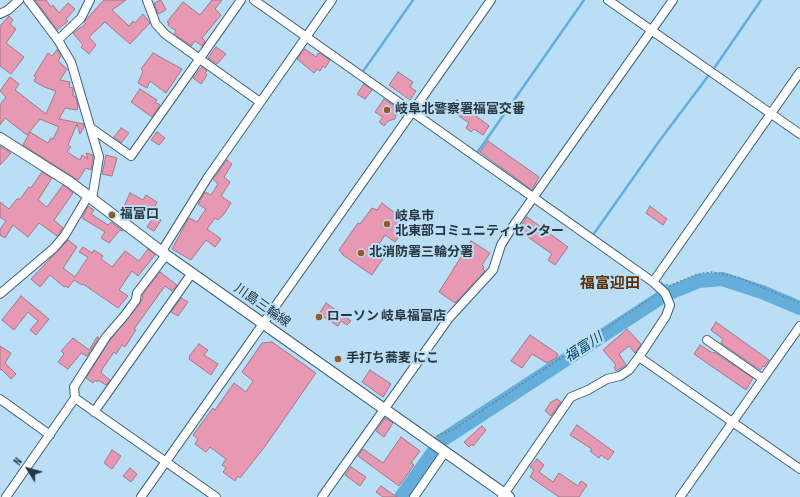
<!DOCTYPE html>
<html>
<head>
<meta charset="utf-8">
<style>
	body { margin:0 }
	#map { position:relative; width:800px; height:497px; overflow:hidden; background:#b9def6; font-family:"Sofia Sans Condensed",sans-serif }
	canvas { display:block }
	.north { position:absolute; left:8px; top:449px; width:40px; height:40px; -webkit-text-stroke:3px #b9def6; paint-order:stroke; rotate:307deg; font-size:11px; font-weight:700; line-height:16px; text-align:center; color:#27353e }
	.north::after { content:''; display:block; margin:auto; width:14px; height:18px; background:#27353e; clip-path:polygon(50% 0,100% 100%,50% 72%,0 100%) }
</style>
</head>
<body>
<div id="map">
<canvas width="800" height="497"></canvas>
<div class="north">N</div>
</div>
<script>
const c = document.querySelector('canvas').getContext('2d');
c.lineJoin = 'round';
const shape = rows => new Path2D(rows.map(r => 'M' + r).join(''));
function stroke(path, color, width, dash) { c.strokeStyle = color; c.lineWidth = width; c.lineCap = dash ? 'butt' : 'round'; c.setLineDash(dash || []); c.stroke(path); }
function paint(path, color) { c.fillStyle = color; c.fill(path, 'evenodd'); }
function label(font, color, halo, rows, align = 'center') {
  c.font = font + ' "Sofia Sans Condensed","Noto Sans JP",sans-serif'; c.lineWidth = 4; c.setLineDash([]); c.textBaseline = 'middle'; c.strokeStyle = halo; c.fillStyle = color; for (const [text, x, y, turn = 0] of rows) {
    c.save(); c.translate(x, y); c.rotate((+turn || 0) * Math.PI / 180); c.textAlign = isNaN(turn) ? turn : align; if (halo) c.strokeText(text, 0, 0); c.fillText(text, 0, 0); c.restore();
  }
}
const stream = shape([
	[715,67,761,0],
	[364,74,362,73,413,0],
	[478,154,477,153,584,0],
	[487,160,593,235],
	[620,254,593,235,660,140,709,75],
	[656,280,665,286,667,285],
	[670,289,672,292]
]);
const river = shape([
	[401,497,441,441,665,295,699,281,722,279,762,292,800,308]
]);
const building = shape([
	[35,0,46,0,51,7,53,5,59,13,68,3,75,9,66,19,68,21,57,30,35,0],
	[104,0,126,0,112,10,129,26,133,21,135,23,143,14,150,23,130,44,105,22,89,37,96,45,89,54,81,47,83,45,73,33,86,24,84,22,104,0],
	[161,0,166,10,158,14,154,3,161,0],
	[212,0,222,0,215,9,221,15,202,38,205,41,202,46,195,41,191,46,174,34,176,31,168,25,169,23,167,22,183,2,200,15,212,0],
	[9,16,13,20,10,24,16,29,6,43,24,57,11,74,0,66,0,26,9,16],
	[216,47,226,54,217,64,208,58,216,47],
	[305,49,316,57,318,53,321,54,330,60,325,68,323,66,320,71,317,69,314,73,297,59,305,49],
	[57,50,61,56,58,61,67,69,60,80,70,82,69,87,73,88,73,96,75,96,78,106,77,110,65,108,59,119,84,124,84,127,80,134,77,124,68,145,71,147,67,152,80,160,82,155,88,159,86,153,93,155,93,157,91,170,86,168,78,180,23,145,30,132,48,143,51,138,53,139,59,127,40,119,27,135,5,118,0,125,0,105,6,97,0,91,10,77,19,84,15,90,46,114,56,91,44,87,34,81,36,77,34,76,48,53,52,56,57,50],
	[153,53,182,69,166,93,150,81,147,88,138,83,143,71,141,69,153,53],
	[202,67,207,71,205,73,207,75,201,84,193,78,202,67],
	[398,72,413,82,410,87,416,91,410,100,389,85,398,72],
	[364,84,372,90,365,99,357,94,364,84],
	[140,89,157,100,155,102,160,105,152,117,131,102,140,89],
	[384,99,398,108,395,119,388,121,384,126,379,122,383,117,375,112,384,99],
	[457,100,470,110,472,106,477,109,474,113,476,116,489,126,483,135,474,129,471,132,466,128,469,123,452,111,452,107,457,100],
	[121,128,129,133,121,143,114,137,121,128],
	[157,132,165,138,159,145,151,140,157,132],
	[488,141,539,177,532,190,480,152,488,141],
	[0,146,11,153,0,165,0,146],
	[106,155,117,158,112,176,102,174,106,155],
	[227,160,232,164,224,177,230,182,221,196,231,203,224,214,218,220,215,218,207,229,221,239,215,247,206,240,191,260,172,249,189,218,197,222,206,209,198,204,205,192,211,195,218,184,213,179,227,160],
	[42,172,52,178,38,200,47,207,63,185,73,193,54,220,63,228,57,236,39,223,28,237,13,225,5,238,0,235,0,229,6,221,0,217,0,202,9,209,17,199,20,199,29,187,31,188,42,172],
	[130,193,143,200,146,195,157,202,151,215,136,207,131,217,133,218,131,220,119,211,120,209,122,211,130,193],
	[382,203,403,219,399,225,404,229,395,242,385,235,379,244,388,251,372,275,343,255,339,250,358,223,360,224,372,208,377,210,382,203],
	[88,206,94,210,91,214,108,225,111,222,123,231,120,230,109,243,101,238,105,232,82,218,88,206],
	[650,206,667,219,663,225,646,213,650,206],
	[154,216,161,220,154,231,147,227,154,216],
	[527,217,568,247,555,265,548,260,552,254,518,230,527,217],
	[68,240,77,247,63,268,75,277,88,257,79,252,83,247,92,253,94,250,103,256,101,259,112,267,125,251,139,261,148,249,155,255,138,276,132,271,119,290,128,296,118,308,83,284,82,285,74,280,68,288,66,286,64,287,50,275,40,287,31,279,68,240],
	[471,241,490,253,482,265,484,267,483,269,485,271,455,303,439,292,471,241],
	[160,272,177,285,172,291,165,286,134,329,136,330,125,347,122,345,116,354,114,352,103,368,101,373,110,380,106,385,98,380,97,382,95,380,93,383,86,378,110,340,140,303,143,297,142,295,160,272],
	[21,296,49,319,36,335,30,330,38,321,28,312,14,330,2,320,21,296],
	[181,298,188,302,178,316,171,312,181,298],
	[326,303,351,321,347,325,341,321,338,326,319,314,326,303],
	[716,322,769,360,764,367,763,366,760,370,721,343,723,339,711,330,716,322],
	[627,329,641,344,635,353,629,346,619,354,626,365,616,371,614,367,616,365,603,350,627,329],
	[530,335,558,354,556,358,547,363,532,354,522,368,511,361,530,335],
	[97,337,99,338,87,356,81,353,68,369,58,362,64,354,61,351,73,338,89,350,97,337],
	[272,342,316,373,266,445,240,478,238,476,235,481,223,472,226,468,222,465,226,459,210,447,206,452,195,444,198,439,193,435,213,408,215,410,234,383,246,392,253,381,242,372,262,343,272,342],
	[199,344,208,350,204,355,218,364,211,375,189,359,190,355,199,344],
	[700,345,713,353,714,352,753,378,746,390,694,354,700,345],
	[0,346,11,353,5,363,16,374,11,379,1,369,0,370,0,346],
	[370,370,391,384,383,397,362,382,370,370],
	[557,399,561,402,551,416,545,411,551,402,557,399],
	[385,418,393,423,384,437,376,431,385,418],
	[577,425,614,452,608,460,601,455,599,458,590,451,592,449,570,435,577,425],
	[482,426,486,430,473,446,472,444,469,447,464,442,482,426],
	[401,437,420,451,411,463,414,465,399,486,358,456,363,449,383,463,401,437],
	[112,450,121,456,112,469,104,463,112,450],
	[537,459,544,465,539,472,553,482,559,473,578,486,581,481,587,485,579,497,559,497,530,477,534,470,530,467,537,459],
	[351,467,366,477,360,486,345,475,351,467],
	[130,468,137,474,131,482,123,476,130,468],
	[381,486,397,497,383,497,376,492,381,486]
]);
const path = shape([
	[669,286,698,274,712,272,737,277,800,303],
	[437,436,454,429,656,295]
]);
const minor = shape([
	[28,0,58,40,71,62,99,157,92,199],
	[147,0,156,24,165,34,260,102],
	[254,0,653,282,665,293,670,305,666,316,639,357,629,370,620,376,607,379,588,390,571,397,502,497],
	[608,0,800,134],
	[0,14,8,10,19,0],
	[58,40,81,18,90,0],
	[91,128,131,156,241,0],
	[162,251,208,177,332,0],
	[653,282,800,72],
	[0,294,54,248,65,235,88,196],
	[707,340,763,379],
	[639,357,800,469],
	[75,398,216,497],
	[0,399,50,435],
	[94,412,192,273],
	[6,497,75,398,74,387,106,337,125,315,136,300,137,293,166,255],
	[141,497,491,0],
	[322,497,449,318,493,270,501,245,511,229,673,0],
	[414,497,445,452],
	[680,497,800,326]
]);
const major = shape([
	[0,138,71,183,166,255,509,497]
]);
const markers = [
	[387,110,4,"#985821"],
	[112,215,4,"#985821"],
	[387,224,4,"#985821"],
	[361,253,4,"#985821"],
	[319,317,4,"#985821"],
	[338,359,4,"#985821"]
];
const poiNames = [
	["岐阜北警察署福富交番",395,110],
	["福富口",120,215],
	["岐阜市",395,217],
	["北東部コミュニティセンター",395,232],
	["北消防署三輪分署",369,253],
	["ローソン 岐阜福富店",327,317],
	["手打ち蕎麦 にこ",346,359]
];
const streetNames = [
	["川島三輪線",262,306,35]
];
const waterNames = [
	["福富川",584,348,-33]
];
const quarterNames = [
	["福富迎田",610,284]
];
stroke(stream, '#64aedc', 2.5);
stroke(river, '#64aedc', 14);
paint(building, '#e798b3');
stroke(building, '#a07986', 1);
stroke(minor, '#416176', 10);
stroke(major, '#416176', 12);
stroke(path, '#6e8797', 1.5, [2, 2]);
stroke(minor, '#fff', 8);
stroke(major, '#fff', 10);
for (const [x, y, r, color] of markers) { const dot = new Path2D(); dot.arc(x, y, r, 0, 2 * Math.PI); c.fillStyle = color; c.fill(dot); stroke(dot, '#b9def6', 1.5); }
label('bold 13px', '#27353e', '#b9def6', poiNames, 'left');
label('13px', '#27353e', '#b9def6', streetNames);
label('italic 14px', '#003f5d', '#b9def6', waterNames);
label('bold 15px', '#592f06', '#b9def6', quarterNames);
</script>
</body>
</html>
